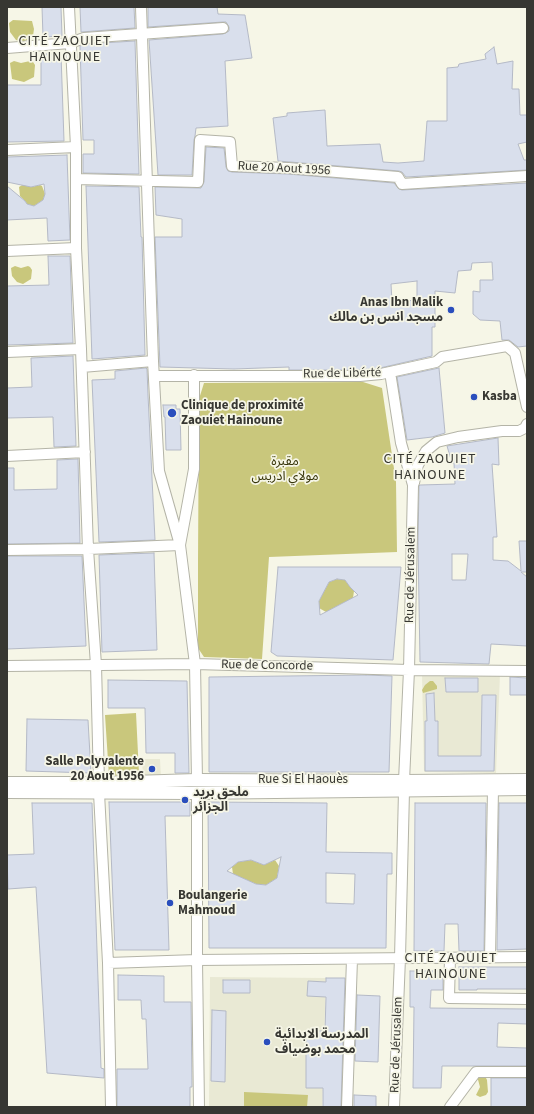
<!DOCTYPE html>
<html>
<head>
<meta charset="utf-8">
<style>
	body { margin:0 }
	#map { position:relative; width:534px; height:1114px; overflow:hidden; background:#f6f6e7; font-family:"Source Sans 3",sans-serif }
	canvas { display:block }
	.frame { position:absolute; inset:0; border:8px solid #373732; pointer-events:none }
</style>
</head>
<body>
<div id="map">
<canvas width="534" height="1114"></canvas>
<div class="frame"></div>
</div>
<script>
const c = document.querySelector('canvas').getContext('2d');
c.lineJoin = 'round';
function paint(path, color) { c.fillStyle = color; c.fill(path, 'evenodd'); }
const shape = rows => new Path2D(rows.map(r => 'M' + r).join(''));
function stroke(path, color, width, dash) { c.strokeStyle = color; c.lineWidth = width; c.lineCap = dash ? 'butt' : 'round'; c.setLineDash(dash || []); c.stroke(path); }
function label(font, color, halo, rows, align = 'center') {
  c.font = font + ' "Source Sans 3","Noto Sans Arabic",sans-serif'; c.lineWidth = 3.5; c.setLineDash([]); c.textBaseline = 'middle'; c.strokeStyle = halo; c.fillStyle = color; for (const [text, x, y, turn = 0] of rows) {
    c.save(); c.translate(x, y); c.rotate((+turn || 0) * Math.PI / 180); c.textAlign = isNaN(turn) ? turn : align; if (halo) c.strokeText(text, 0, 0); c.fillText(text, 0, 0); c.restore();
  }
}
const built = shape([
	[422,674,500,674,496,773,424,772],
	[445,678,478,678,478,692,446,692],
	[434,693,435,710,427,710,426,694],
	[482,695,496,695,481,749],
	[438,721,438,752,425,752,425,722],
	[425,756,494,756,494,771,425,771],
	[142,759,160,759,161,778,143,778],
	[210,977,326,978,322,1107,209,1107]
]);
const green = shape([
	[13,20,32,21,34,29,33,36,23,42,16,40,10,32,9,23],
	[14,61,21,63,30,61,33,62,35,65,34,77,24,82,12,79,10,63],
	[24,184,31,187,40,185,42,186,45,194,43,200,34,206,27,204,25,201,20,196,19,187],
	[15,266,21,268,28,266,30,267,32,270,31,279,23,284,17,282,12,276,11,268],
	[363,382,382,388,396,482,397,552,269,557,262,659,204,657,198,648,198,560,199,399,204,383],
	[337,579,345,580,354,591,353,598,326,612,319,608,319,601,329,582],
	[430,681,433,681,437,686,437,689,423,693,422,690,425,685],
	[136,713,139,774,109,776,105,715],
	[251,860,264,865,275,860,279,866,277,878,266,885,256,884,233,874,232,867,238,862],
	[477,1076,485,1076,487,1080,488,1092,486,1095,480,1097,476,1095,480,1087],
	[244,1092,308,1095,307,1107,244,1107]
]);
const building = shape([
	[42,7,61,7,62,36,43,37,42,7],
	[80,7,134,7,135,28,81,32,80,7],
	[148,7,217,7,218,14,245,15,252,58,225,61,228,126,196,128,195,136,194,140,192,175,158,175,149,40,223,34,229,31,229,27,226,22,223,22,148,27,148,7],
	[135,41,139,174,83,173,83,154,94,154,94,140,83,140,80,46,85,44,135,41],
	[494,47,497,64,513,61,512,89,519,89,520,115,527,115,527,142,518,144,524,160,527,160,527,170,406,177,402,172,399,171,278,161,273,118,287,116,287,113,325,110,327,146,380,144,383,162,398,163,424,161,427,121,447,121,447,68,458,67,459,64,486,59,485,54,494,47],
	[41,54,61,54,64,141,7,142,7,85,41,85,41,54],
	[206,147,224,148,226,167,228,171,232,172,288,174,394,183,399,189,402,190,527,183,527,346,518,347,509,340,502,340,500,321,480,320,473,314,473,291,480,292,480,280,493,280,492,262,472,263,471,270,458,271,455,293,435,291,435,327,432,327,432,356,380,368,360,370,289,370,289,367,234,369,160,367,155,237,182,237,182,219,156,215,155,187,201,188,204,182,206,147],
	[417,281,417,300,392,302,391,284,417,281],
	[67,155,70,240,48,241,47,218,7,220,7,186,25,201,27,204,34,206,43,200,45,194,44,184,31,187,7,182,7,157,67,155],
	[86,186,139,187,141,237,142,237,145,355,92,359,86,186],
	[48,256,70,256,73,343,7,345,7,286,49,285,48,256],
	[73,356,76,446,54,447,53,417,7,418,7,388,32,387,31,358,73,356],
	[146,368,147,369,148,395,155,540,99,542,92,380,115,379,115,371,146,368],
	[439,368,445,433,432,437,407,440,397,377,439,368],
	[163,405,176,405,176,409,180,409,181,450,166,450,165,417,164,417,163,405],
	[498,438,499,465,492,464,497,537,493,537,493,560,508,561,521,571,519,541,527,541,527,572,521,572,527,577,527,646,491,644,489,664,420,662,418,542,419,486,420,485,455,484,454,463,452,463,447,446,498,438],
	[452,554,468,554,466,580,452,580,452,554],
	[78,459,80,543,7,544,7,468,14,468,14,490,57,489,57,460,78,459],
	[154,553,157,650,102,652,99,555,154,553],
	[7,556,82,556,86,646,7,649,7,556],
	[278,567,401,567,393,660,277,656,271,652,278,567],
	[337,579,345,580,350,587,358,595,320,615,319,601,329,582,337,579],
	[366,675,392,676,389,772,209,772,209,677,366,675],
	[510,677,527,678,527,695,510,695,510,677],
	[445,678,478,678,478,692,446,692,445,678],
	[108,680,187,681,189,773,175,773,175,753,146,753,145,708,108,708,108,680],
	[434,693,435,721,438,721,438,756,481,756,482,695,496,695,494,771,425,771,425,721,427,721,426,694,434,693],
	[27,719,88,720,91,773,26,771,27,719],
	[109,802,190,802,190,816,165,816,169,950,115,950,109,802],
	[208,802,327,803,326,852,392,853,392,874,387,874,386,948,209,948,208,802],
	[281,857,277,878,266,885,256,884,227,871,238,862,251,860,264,865,281,857],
	[326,873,355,874,354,904,326,903,326,873],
	[32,803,92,803,101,1068,104,1069,104,1078,47,1073,36,887,8,889,7,855,34,854,32,803],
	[415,803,486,803,484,951,459,951,458,924,445,924,444,951,414,951,415,803],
	[499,803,527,803,527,949,497,950,499,803],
	[459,967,527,967,527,989,477,989,477,990,459,990,459,967],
	[410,971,443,971,443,990,431,990,430,1008,527,1009,527,1024,498,1023,497,1047,527,1048,527,1066,442,1066,441,1088,413,1088,414,1007,410,1007,410,971],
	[118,975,164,976,164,1002,191,1002,192,1087,190,1087,190,1107,117,1107,117,1069,148,1069,146,1019,142,1019,141,1000,118,1000,118,975],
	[326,978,345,978,341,1107,323,1107,323,1088,306,1088,306,1031,325,1031,326,997,307,996,308,981,326,982,326,978],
	[223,980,250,980,250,993,223,993,223,980],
	[357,995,380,996,378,1062,355,1061,357,995],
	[212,1010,226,1011,225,1082,211,1081,212,1010],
	[491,1078,527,1078,527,1107,491,1107,491,1078],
	[354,1095,376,1096,376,1107,354,1107,354,1095]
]);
const minor = shape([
	[69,7,76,147,76,248,81,349,88,549,96,665,99,783],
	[141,7,153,361,159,471,180,545,195,664,197,780],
	[7,48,70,43,84,38,223,28],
	[7,150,76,147],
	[76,179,198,182,200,140,230,142,232,166,288,168,398,177,402,184,527,176],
	[7,251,76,248],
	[7,352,81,349],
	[82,367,153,361],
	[390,372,401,443,413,485,409,670,404,781],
	[155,376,360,376,381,374,436,362,442,357,507,346,515,353,527,407],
	[7,456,85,452],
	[414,483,418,465,426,451,437,442,458,437,502,431,519,431,525,428,527,424],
	[7,550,88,549,180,545,194,469,194,375],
	[7,666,195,664,409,670,527,671],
	[99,793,108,963,111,1107],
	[450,958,449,998,527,999],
	[490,958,493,789],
	[108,963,197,960,197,793],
	[199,1107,197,960,527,957],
	[347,1107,352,959],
	[394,1107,400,958,404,791],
	[450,1107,476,1072,527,1072]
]);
const tertiary = shape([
	[7,783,99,783,197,780,404,781,527,780],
	[7,792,191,793,527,789]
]);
const markers = [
	[451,310,4,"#2a4ebd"],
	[474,397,4,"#2a4ebd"],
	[172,413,5,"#2a4ebd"],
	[152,769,4,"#2a4ebd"],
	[185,800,4,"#2a4ebd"],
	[170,903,4,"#2a4ebd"],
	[267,1042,4,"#2a4ebd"]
];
const streetNames = [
	["Rue 20 Aout 1956",284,169,3],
	["Rue de Libérté",342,374,-1],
	["Rue de Jérusalem",411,575,-89],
	["Rue de Concorde",267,666,1],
	["Rue Si El Haouès",303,780],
	["Rue de Jérusalem",397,1045,-88]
];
const poiNames = [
	["Anas Ibn Malik",443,303,"right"],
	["مسجد انس بن مالك",443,318,"right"],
	["Kasba",482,397],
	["Clinique de proximité",181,406],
	["Zaouiet Hainoune",181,421],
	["Salle Polyvalente",144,762,"right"],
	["20 Aout 1956",144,777,"right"],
	["ملحق بريد",193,793],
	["الجزائر",193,808],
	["Boulangerie",178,896],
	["Mahmoud",178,911],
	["المدرسة الابدائية",275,1035],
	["محمد بوضياف",275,1050]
];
const parkNames = [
	["مقبرة",285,462],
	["مولاي ادريس",285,477]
];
const neighbourhoodNames = [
	["CITÉ ZAOUIET",65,42],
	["HAINOUNE",65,58],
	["CITÉ ZAOUIET",430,460],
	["HAINOUNE",430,476],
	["CITÉ ZAOUIET",451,959],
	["HAINOUNE",451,975]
];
paint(built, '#e9e9d4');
paint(green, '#c9c77c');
paint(building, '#d9dfec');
stroke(building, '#b4b9c6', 1);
stroke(minor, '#b4b4a7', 12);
stroke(tertiary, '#b4b4a7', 14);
stroke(minor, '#fff', 10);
stroke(tertiary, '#fff', 12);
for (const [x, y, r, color] of markers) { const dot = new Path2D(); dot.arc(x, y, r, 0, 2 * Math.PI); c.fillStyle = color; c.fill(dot); stroke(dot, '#f6f6e7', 1.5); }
label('13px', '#373732', '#f6f6e7', streetNames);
label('bold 13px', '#373732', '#f6f6e7', poiNames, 'left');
label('13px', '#37350a', '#f6f6e7', parkNames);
c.letterSpacing = '1px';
label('14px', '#373732', '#f6f6e7', neighbourhoodNames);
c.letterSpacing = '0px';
</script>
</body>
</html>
